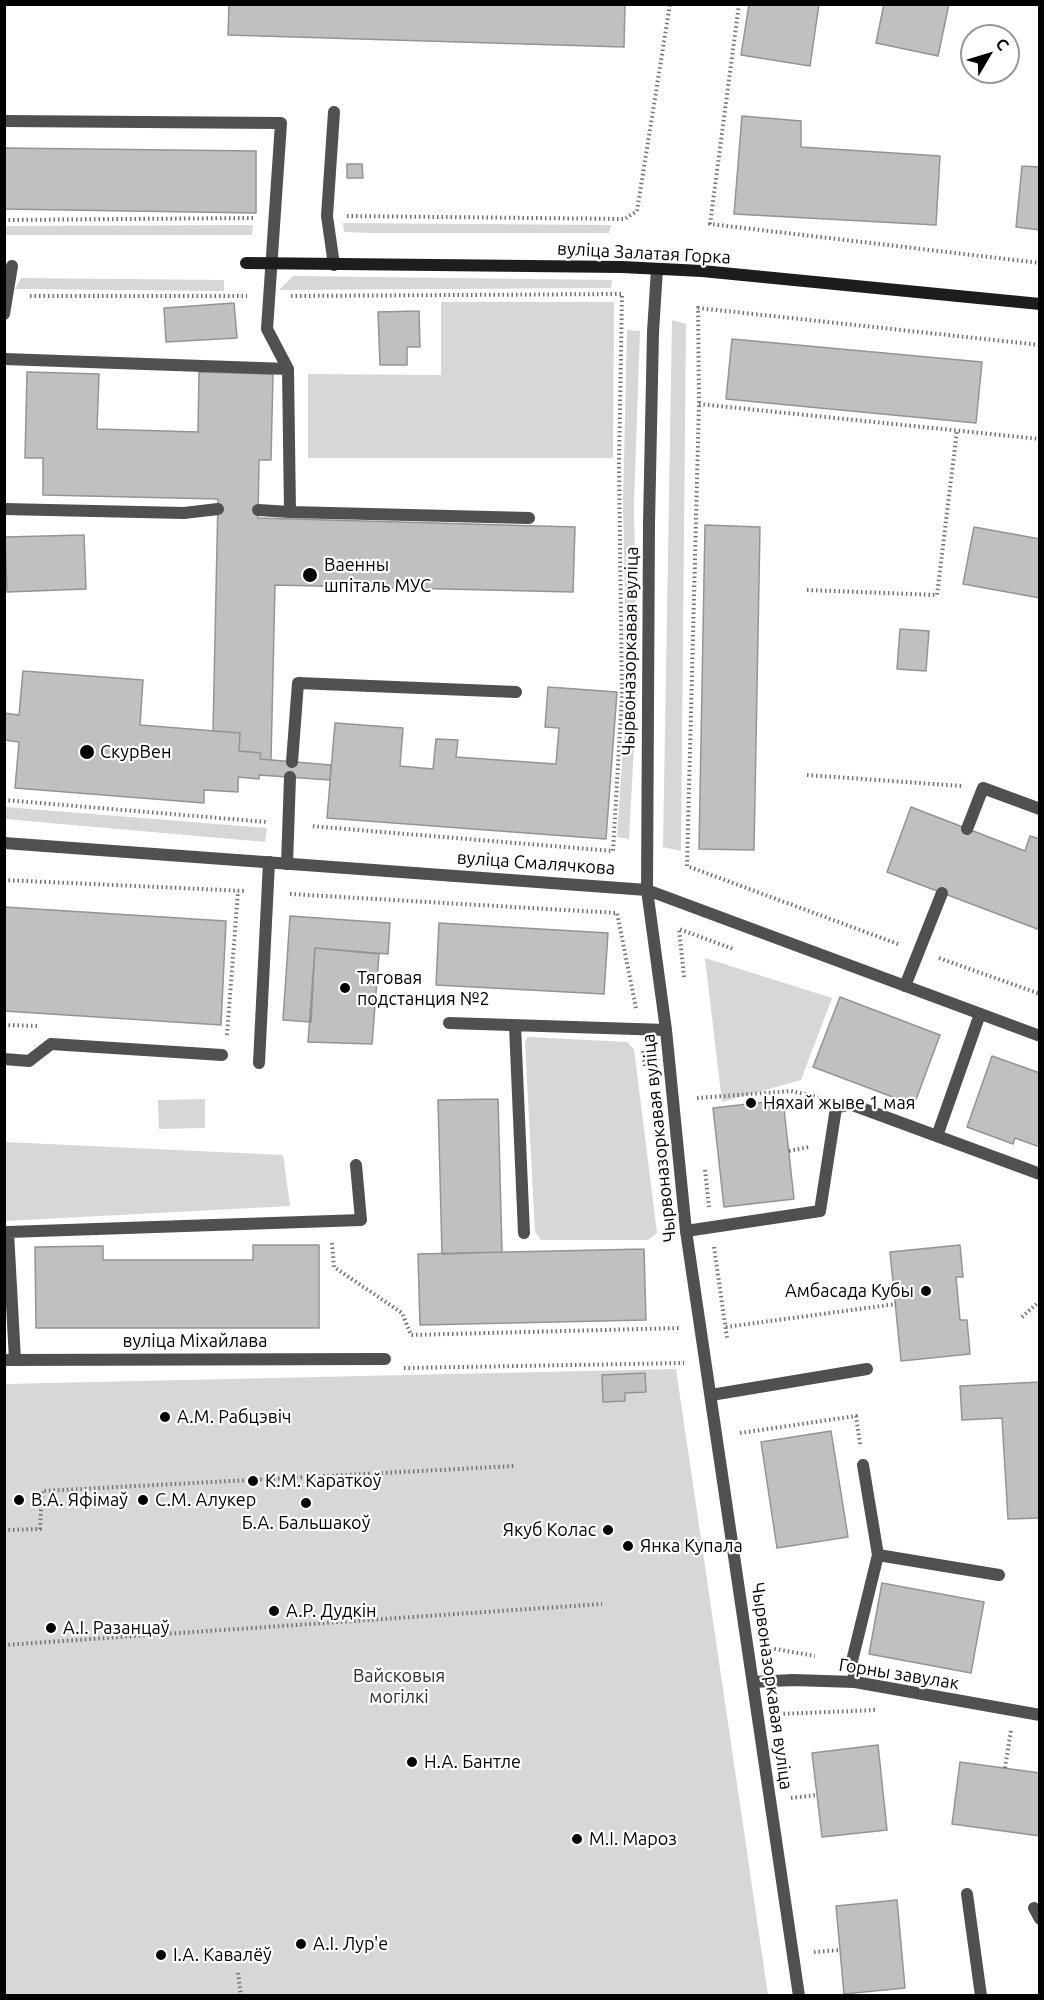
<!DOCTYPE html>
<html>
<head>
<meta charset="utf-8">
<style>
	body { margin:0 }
	#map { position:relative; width:1044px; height:2000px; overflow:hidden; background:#fff; font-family:Ubuntu,sans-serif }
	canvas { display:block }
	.frame { position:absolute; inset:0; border:6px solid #000; pointer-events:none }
	.north { position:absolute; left:960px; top:24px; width:60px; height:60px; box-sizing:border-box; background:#fff; border:2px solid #999; border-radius:50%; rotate:52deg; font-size:16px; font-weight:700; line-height:24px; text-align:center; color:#000 }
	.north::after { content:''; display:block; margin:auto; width:21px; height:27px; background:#000; clip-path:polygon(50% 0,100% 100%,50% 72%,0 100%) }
</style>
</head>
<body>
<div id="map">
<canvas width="1044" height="2000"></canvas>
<div class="frame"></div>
<div class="north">С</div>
</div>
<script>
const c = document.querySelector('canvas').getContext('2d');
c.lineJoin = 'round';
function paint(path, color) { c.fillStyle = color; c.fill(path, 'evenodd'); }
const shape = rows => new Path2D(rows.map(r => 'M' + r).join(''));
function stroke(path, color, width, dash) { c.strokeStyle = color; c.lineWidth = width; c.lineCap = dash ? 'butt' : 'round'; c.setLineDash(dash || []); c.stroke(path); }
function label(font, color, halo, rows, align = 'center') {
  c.font = font + ' Ubuntu,sans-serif'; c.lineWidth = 4.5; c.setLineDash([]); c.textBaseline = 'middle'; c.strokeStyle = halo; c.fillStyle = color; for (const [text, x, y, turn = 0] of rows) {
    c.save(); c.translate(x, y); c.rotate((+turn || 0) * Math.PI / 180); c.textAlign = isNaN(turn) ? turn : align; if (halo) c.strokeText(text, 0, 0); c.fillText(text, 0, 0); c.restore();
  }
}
const green = shape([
	[343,223,611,225,609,233,372,233,344,232],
	[253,225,252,235,4,235,5,226],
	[293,276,612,280,611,288,279,290],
	[21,278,224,280,224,291,15,289],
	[441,302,614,302,613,458,308,458,308,374,441,375],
	[672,320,686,324,681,851,663,847],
	[627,330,640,331,634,503,637,690,629,839,617,837,627,691,623,503],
	[5,807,267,828,265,842,5,819],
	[705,958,832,998,801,1080,722,1102],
	[528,1037,627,1042,634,1049,657,1233,648,1240,541,1240,535,1232,525,1042],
	[205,1099,205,1128,159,1129,158,1100],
	[5,1142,283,1155,290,1206,5,1221],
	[676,1369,768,1995,5,1995,4,1384]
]);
const building = shape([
	[229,4,625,4,624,47,228,35,229,4],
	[749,4,819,4,810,66,741,55,749,4],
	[884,4,949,4,938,56,876,43,884,4],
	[742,116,801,121,801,147,940,156,936,225,734,214,742,116],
	[4,148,256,151,256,213,4,209,4,148],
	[347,164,362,164,363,178,347,178,347,164],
	[1022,166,1040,167,1040,230,1016,227,1022,166],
	[234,303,237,338,166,342,164,308,234,303],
	[419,311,420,347,407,347,407,365,380,365,378,312,419,311],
	[732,339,982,362,976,423,726,399,732,339],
	[27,372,99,374,97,429,198,432,199,372,273,374,271,460,259,460,258,518,575,527,573,592,275,585,271,760,260,759,261,753,239,751,240,733,213,731,218,499,43,495,43,458,25,458,27,372],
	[705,525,760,527,754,850,699,849,705,525],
	[974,527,1040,539,1040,598,963,584,974,527],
	[84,535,86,589,7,592,5,537,84,535],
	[900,629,929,631,926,671,897,669,900,629],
	[23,671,143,680,140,725,240,733,239,751,261,753,260,759,331,765,330,780,259,775,259,779,238,777,238,792,204,790,204,803,15,788,19,742,4,740,4,713,19,715,23,671],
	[548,687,617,692,606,839,327,818,335,723,403,728,400,766,433,769,436,739,458,740,456,757,556,764,559,728,545,727,548,687],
	[911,807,1025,851,1030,836,1040,839,1040,930,887,872,911,807],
	[4,907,226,921,221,1025,4,1011,4,907],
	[290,916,390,923,388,954,315,948,311,1022,283,1020,290,916],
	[439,923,608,933,604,994,436,985,439,923],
	[315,948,379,954,372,1044,308,1042,315,948],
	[840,997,940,1035,914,1105,813,1067,840,997],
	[992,1056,1040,1073,1040,1147,1015,1138,1013,1144,967,1127,992,1056],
	[498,1099,502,1252,442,1254,438,1100,498,1099],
	[783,1100,794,1199,724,1207,713,1108,783,1100],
	[253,1245,319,1245,319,1328,36,1328,35,1247,103,1246,103,1260,253,1260,253,1245],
	[960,1245,963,1277,956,1277,960,1320,967,1320,970,1354,901,1361,890,1252,960,1245],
	[644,1249,646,1320,420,1325,418,1254,644,1249],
	[645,1373,646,1392,625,1393,625,1401,603,1402,602,1375,645,1373],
	[1040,1382,1040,1518,1008,1519,1002,1418,962,1420,960,1386,1040,1382],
	[831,1431,848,1537,777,1548,761,1442,831,1431],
	[882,1583,984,1602,971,1673,869,1654,882,1583],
	[878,1745,887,1830,822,1837,812,1753,878,1745],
	[960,1762,1040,1773,1040,1836,952,1824,960,1762],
	[897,1900,905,1988,844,1994,836,1906,897,1900]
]);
const path = shape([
	[739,4,710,224,1040,263],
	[347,216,625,219,637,211,670,4],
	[4,220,253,218],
	[30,296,247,296],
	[291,296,622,294,619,465,622,696,613,851,310,826],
	[699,404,1040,439],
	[807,590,937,595,957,430],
	[807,775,962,786],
	[4,800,267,822],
	[4,880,246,891],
	[290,894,617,913,636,1008],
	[898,944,687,866,699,404,698,308,1040,345],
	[939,958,1040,994],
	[684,977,679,929,733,949],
	[4,1025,37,1026],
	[227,1035,238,891],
	[643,1051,645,1068],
	[697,1098,791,1091,818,1097],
	[789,1151,809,1147],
	[705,1170,709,1207],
	[332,1243,334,1267,402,1313,411,1335,679,1328],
	[714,1247,727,1338],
	[1022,1317,1040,1301],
	[726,1327,896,1304],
	[404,1368,684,1363],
	[740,1433,856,1416,860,1444],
	[4,1530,40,1529,42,1491,515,1466],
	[4,1645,602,1604],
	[770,1648,815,1656],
	[779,1714,876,1710],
	[1005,1768,1011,1730],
	[791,1798,817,1795],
	[814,1952,840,1950],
	[238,1973,241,1996]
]);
const lane = shape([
	[4,121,281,123,267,329,288,369,290,512,529,518],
	[334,265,327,216,334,112],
	[4,314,12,266],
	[4,359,288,369],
	[4,509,184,513,218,509],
	[258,510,290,512],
	[292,762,298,683,516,692],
	[967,829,983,788,1040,809],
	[287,864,290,777],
	[905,986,942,893],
	[449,1023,666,1030],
	[515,1026,524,1233],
	[4,1059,29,1061,51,1044,222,1055],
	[259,1063,269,862],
	[937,1136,980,1014],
	[686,1231,820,1211,836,1108,850,1104,1040,1174],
	[4,1232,8,1232,15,1360],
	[8,1232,361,1220,356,1165],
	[711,1395,867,1369],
	[863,1465,878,1555,999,1575],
	[855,1682,852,1661,878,1555],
	[967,1894,981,1996],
	[1034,1908,1040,1919]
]);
const street = shape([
	[657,269,653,332,649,523,647,890,666,1030,686,1231,799,1996],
	[4,843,647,890,1040,1036],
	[4,1360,385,1359],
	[753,1682,793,1680,855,1682,1040,1715]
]);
const secondary = shape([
	[246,263,622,267,702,271,1040,304]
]);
const markers = [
	[310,575,8,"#000"],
	[87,752,8,"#000"],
	[345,988,6,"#000"],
	[751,1103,6,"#000"],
	[926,1291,6,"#000"],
	[165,1417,6,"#000"],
	[253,1481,6,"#000"],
	[19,1500,6,"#000"],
	[143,1500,6,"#000"],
	[306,1503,6,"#000"],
	[608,1530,6,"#000"],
	[628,1546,6,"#000"],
	[274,1611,6,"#000"],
	[51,1628,6,"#000"],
	[412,1762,6,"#000"],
	[577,1839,6,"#000"],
	[301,1944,6,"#000"],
	[161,1955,6,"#000"]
];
const streetNames = [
	["вуліца Залатая Горка",644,253,3],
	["Чырвоназоркавая вуліца",630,651,-89],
	["вуліца Смалячкова",536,863,4],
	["Чырвоназоркавая вуліца",659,1138,-96],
	["вуліца Міхайлава",195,1341],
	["Горны завулак",899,1674,9],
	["Чырвоназоркавая вуліца",772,1686,82]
];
const poiNames = [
	["Ваенны",324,565],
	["шпіталь МУС",324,586],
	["СкурВен",100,752],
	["Тяговая",357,978],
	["подстанция №2",357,999],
	["Няхай жыве 1 мая",763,1103],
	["Амбасада Кубы",914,1291,"right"],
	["А.М. Рабцэвіч",177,1417],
	["К.М. Караткоў",265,1481],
	["В.А. Яфімаў",31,1500],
	["С.М. Алукер",155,1500],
	["Б.А. Бальшакоў",306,1523,"center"],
	["Якуб Колас",596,1530,"right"],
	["Янка Купала",640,1546],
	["А.Р. Дудкін",286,1611],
	["А.І. Разанцаў",63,1628],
	["Н.А. Бантле",424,1762],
	["М.І. Мароз",589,1839],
	["А.І. Лур'е",313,1944],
	["І.А. Кавалёў",173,1955]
];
const parkNames = [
	["Вайсковыя",399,1676],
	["могілкі",399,1697]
];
paint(green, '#d7d7d7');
paint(building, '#c0c0c0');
stroke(building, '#949494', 1.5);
stroke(path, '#727272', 4, [1.5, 3]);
stroke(lane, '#505050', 12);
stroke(street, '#505050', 12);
stroke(secondary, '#1d1d1d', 12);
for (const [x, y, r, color] of markers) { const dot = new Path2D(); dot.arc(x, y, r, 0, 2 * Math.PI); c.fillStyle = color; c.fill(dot); stroke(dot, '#fff', 2); }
label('18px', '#000', '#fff', streetNames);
label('18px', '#000', '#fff', poiNames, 'left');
label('18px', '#2e2e2e', '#fff', parkNames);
</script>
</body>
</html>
